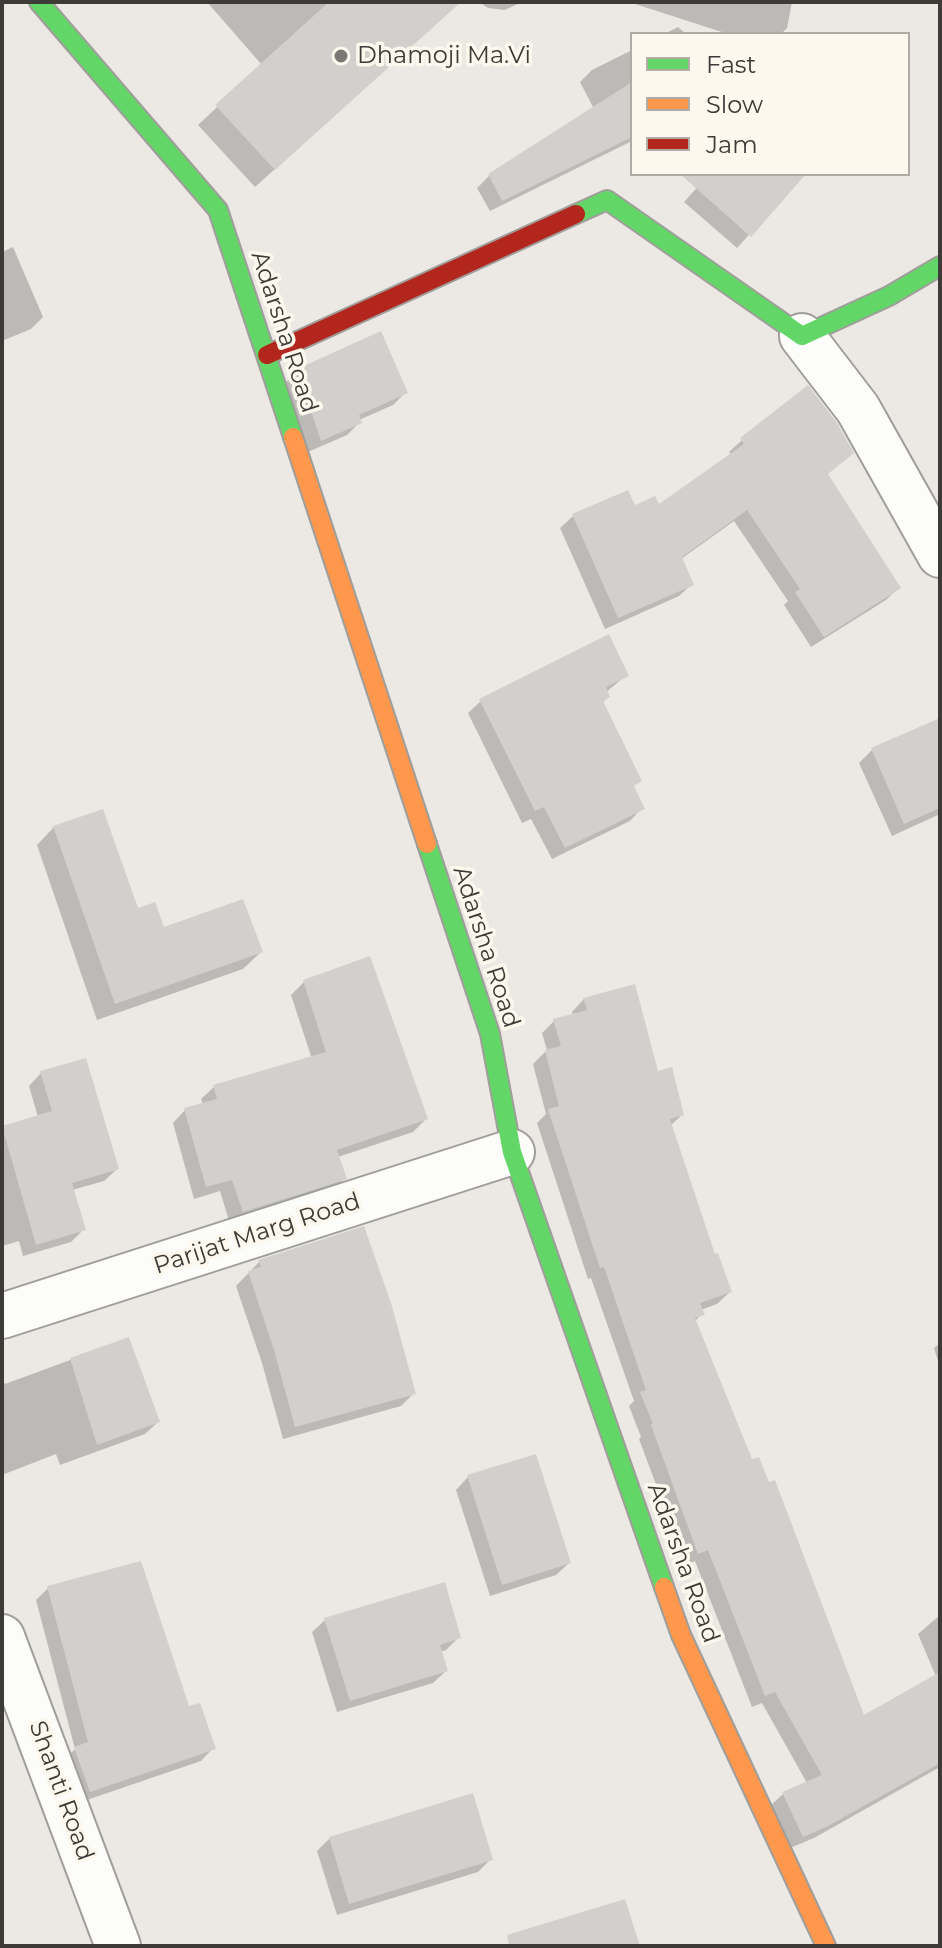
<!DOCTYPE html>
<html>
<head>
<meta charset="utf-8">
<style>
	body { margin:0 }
	#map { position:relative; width:942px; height:1948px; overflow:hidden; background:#ece9e4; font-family:Montserrat,sans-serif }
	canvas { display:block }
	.frame { position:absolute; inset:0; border:4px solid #3d3b38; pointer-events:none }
	.legend { position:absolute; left:630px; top:32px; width:280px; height:144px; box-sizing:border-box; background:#fcf8ee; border:2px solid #b0aca5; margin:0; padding:10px 14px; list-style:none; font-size:24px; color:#3d3b38 }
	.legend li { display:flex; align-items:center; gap:16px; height:40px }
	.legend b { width:40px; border:2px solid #b0aca5 }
</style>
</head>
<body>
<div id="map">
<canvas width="942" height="1948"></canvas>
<div class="frame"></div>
<ul class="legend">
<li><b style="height:10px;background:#63d668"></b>Fast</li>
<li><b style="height:10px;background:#ff974d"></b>Slow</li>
<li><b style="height:10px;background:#b3261e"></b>Jam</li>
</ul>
</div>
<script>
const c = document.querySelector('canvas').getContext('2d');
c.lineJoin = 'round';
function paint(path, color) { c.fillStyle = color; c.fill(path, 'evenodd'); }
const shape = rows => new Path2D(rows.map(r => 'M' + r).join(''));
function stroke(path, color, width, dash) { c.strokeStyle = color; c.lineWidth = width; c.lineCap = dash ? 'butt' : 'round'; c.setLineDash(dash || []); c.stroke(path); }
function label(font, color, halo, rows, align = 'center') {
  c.font = font + ' Montserrat,sans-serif'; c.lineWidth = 7; c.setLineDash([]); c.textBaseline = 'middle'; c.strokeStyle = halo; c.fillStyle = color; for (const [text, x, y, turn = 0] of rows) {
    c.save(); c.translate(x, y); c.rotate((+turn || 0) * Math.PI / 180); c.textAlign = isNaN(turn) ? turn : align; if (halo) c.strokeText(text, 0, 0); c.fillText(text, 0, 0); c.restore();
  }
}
const shadow = shape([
	[207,2,460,2,255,187,198,125,262,65],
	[479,2,522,2,505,10,488,8],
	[629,2,792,2,787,28,781,34,728,34],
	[678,27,686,34,664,34],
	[632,50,632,141,490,211,477,188,489,176,594,109,580,82,592,70],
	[709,174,774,174,785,195,737,248,684,202],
	[13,247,43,317,31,329,2,341,2,252],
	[298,371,406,392,393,405,359,420,360,422,347,435,308,452,285,383],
	[742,440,826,475,898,588,886,600,811,647,784,605,788,601,734,521,681,559,692,584,679,596,605,629,560,528,573,516,627,492,634,508,658,507,732,455,729,452],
	[627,675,606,692,608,697,602,703,632,788,642,808,630,821,552,859,531,819,522,823,468,713,481,701],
	[940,720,940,814,892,836,859,763,872,750],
	[54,827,137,911,163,929,261,952,243,969,97,1020,37,845],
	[304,982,426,1119,413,1132,338,1157,345,1178,332,1191,230,1224,220,1191,194,1199,173,1123,185,1110,203,1105,201,1099,214,1087,312,1059,291,995],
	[584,999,656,1073,682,1115,670,1126,714,1257,730,1292,717,1304,701,1310,702,1314,694,1322,751,1462,863,1718,940,1703,940,1767,814,1838,790,1848,770,1806,783,1794,807,1783,762,1703,752,1707,695,1561,686,1565,639,1439,641,1437,629,1406,634,1401,591,1278,588,1279,537,1123,546,1114,533,1064,547,1050,542,1033,554,1021,573,1016,572,1012],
	[41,1073,117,1169,104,1181,72,1190,84,1229,71,1242,23,1256,19,1241,2,1246,2,1129,38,1117,29,1086],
	[259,1262,414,1393,401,1406,283,1439,262,1363,236,1286],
	[127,1339,158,1422,145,1434,60,1465,56,1454,2,1475,2,1378,5,1384],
	[940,1343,940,1368,934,1348],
	[468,1477,569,1563,556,1575,490,1596,456,1490],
	[48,1588,188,1709,213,1748,201,1761,78,1803,63,1761,75,1749,36,1600],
	[940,1615,940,1686,918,1634],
	[325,1620,459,1637,446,1650,440,1652,446,1671,433,1683,337,1712,312,1632],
	[330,1838,491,1859,478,1872,337,1915,317,1851]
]);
const building = shape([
	[329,2,461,2,275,170,215,105],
	[632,82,632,137,502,201,488,174],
	[680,174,806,174,751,237],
	[381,331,408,393,359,415,362,423,321,441,297,369],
	[808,385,837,423,854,453,828,474,901,588,824,637,795,592,800,589,747,510,682,557,694,585,618,618,572,514,628,490,635,505,655,496,659,504,744,444,740,438],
	[609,634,629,676,606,687,610,697,603,701,642,781,634,786,645,809,565,848,544,807,535,811,479,699],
	[940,718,940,808,904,824,871,748],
	[103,809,138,908,155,902,164,927,243,899,263,952,115,1004,53,826],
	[370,956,428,1119,337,1150,347,1179,243,1212,232,1180,206,1187,184,1108,217,1099,213,1085,326,1052,303,980],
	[635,984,658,1071,672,1067,684,1115,670,1119,715,1254,718,1253,732,1292,700,1303,705,1315,695,1318,752,1459,759,1457,769,1482,775,1480,864,1715,940,1672,940,1763,828,1826,803,1837,782,1792,822,1775,775,1692,765,1696,708,1550,698,1554,651,1425,653,1424,640,1392,646,1390,604,1267,600,1268,548,1109,559,1106,545,1050,561,1046,553,1019,587,1010,583,998],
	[86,1058,119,1169,72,1183,86,1230,36,1245,2,1126,52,1111,40,1071],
	[364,1226,391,1303,416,1394,295,1427,274,1350,248,1271,261,1267,258,1260],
	[129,1337,160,1422,97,1445,70,1358],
	[536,1454,571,1563,502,1585,467,1475],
	[141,1561,189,1706,200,1703,216,1749,90,1792,74,1747,88,1742,47,1586],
	[445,1582,461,1638,440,1645,448,1671,350,1701,324,1618],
	[473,1793,493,1860,349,1904,329,1837],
	[625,1899,640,1946,509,1946,507,1935]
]);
const street = shape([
	[802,336,858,409,940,555],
	[2,1316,512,1152],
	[2,1637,118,1946]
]);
const fast = shape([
	[39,2,218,210,293,437],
	[576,214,607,200,802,336,889,296,940,266],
	[427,844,490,1034,512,1152,664,1587]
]);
const slow = shape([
	[293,437,427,844],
	[664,1587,681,1635,826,1946]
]);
const jam = shape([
	[267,355,576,214]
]);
const markers = [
	[341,56,8,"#7a7874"]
];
const poiNames = [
	["Dhamoji Ma.Vi",357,56]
];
const streetNames = [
	["Adarsha Road",284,332,72],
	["Adarsha Road",486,947,72],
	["Parijat Marg Road",257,1234,-18],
	["Adarsha Road",683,1563,70],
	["Shanti Road",61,1791,70]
];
paint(shadow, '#0003');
paint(building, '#d2d0cc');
stroke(street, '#a09e9a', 48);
stroke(fast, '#a09e9a', 22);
stroke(slow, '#a09e9a', 22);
stroke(jam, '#a09e9a', 22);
stroke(street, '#fcfcfb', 44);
stroke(fast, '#63d668', 18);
stroke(slow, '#ff974d', 18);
stroke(jam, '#b3261e', 18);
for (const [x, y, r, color] of markers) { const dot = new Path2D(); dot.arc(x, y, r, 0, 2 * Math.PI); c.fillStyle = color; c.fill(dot); stroke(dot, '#fcf8ee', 3); }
label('24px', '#3d3b38', '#fcf8ee', poiNames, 'left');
label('24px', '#3d3b38', '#fcf8ee', streetNames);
</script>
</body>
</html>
